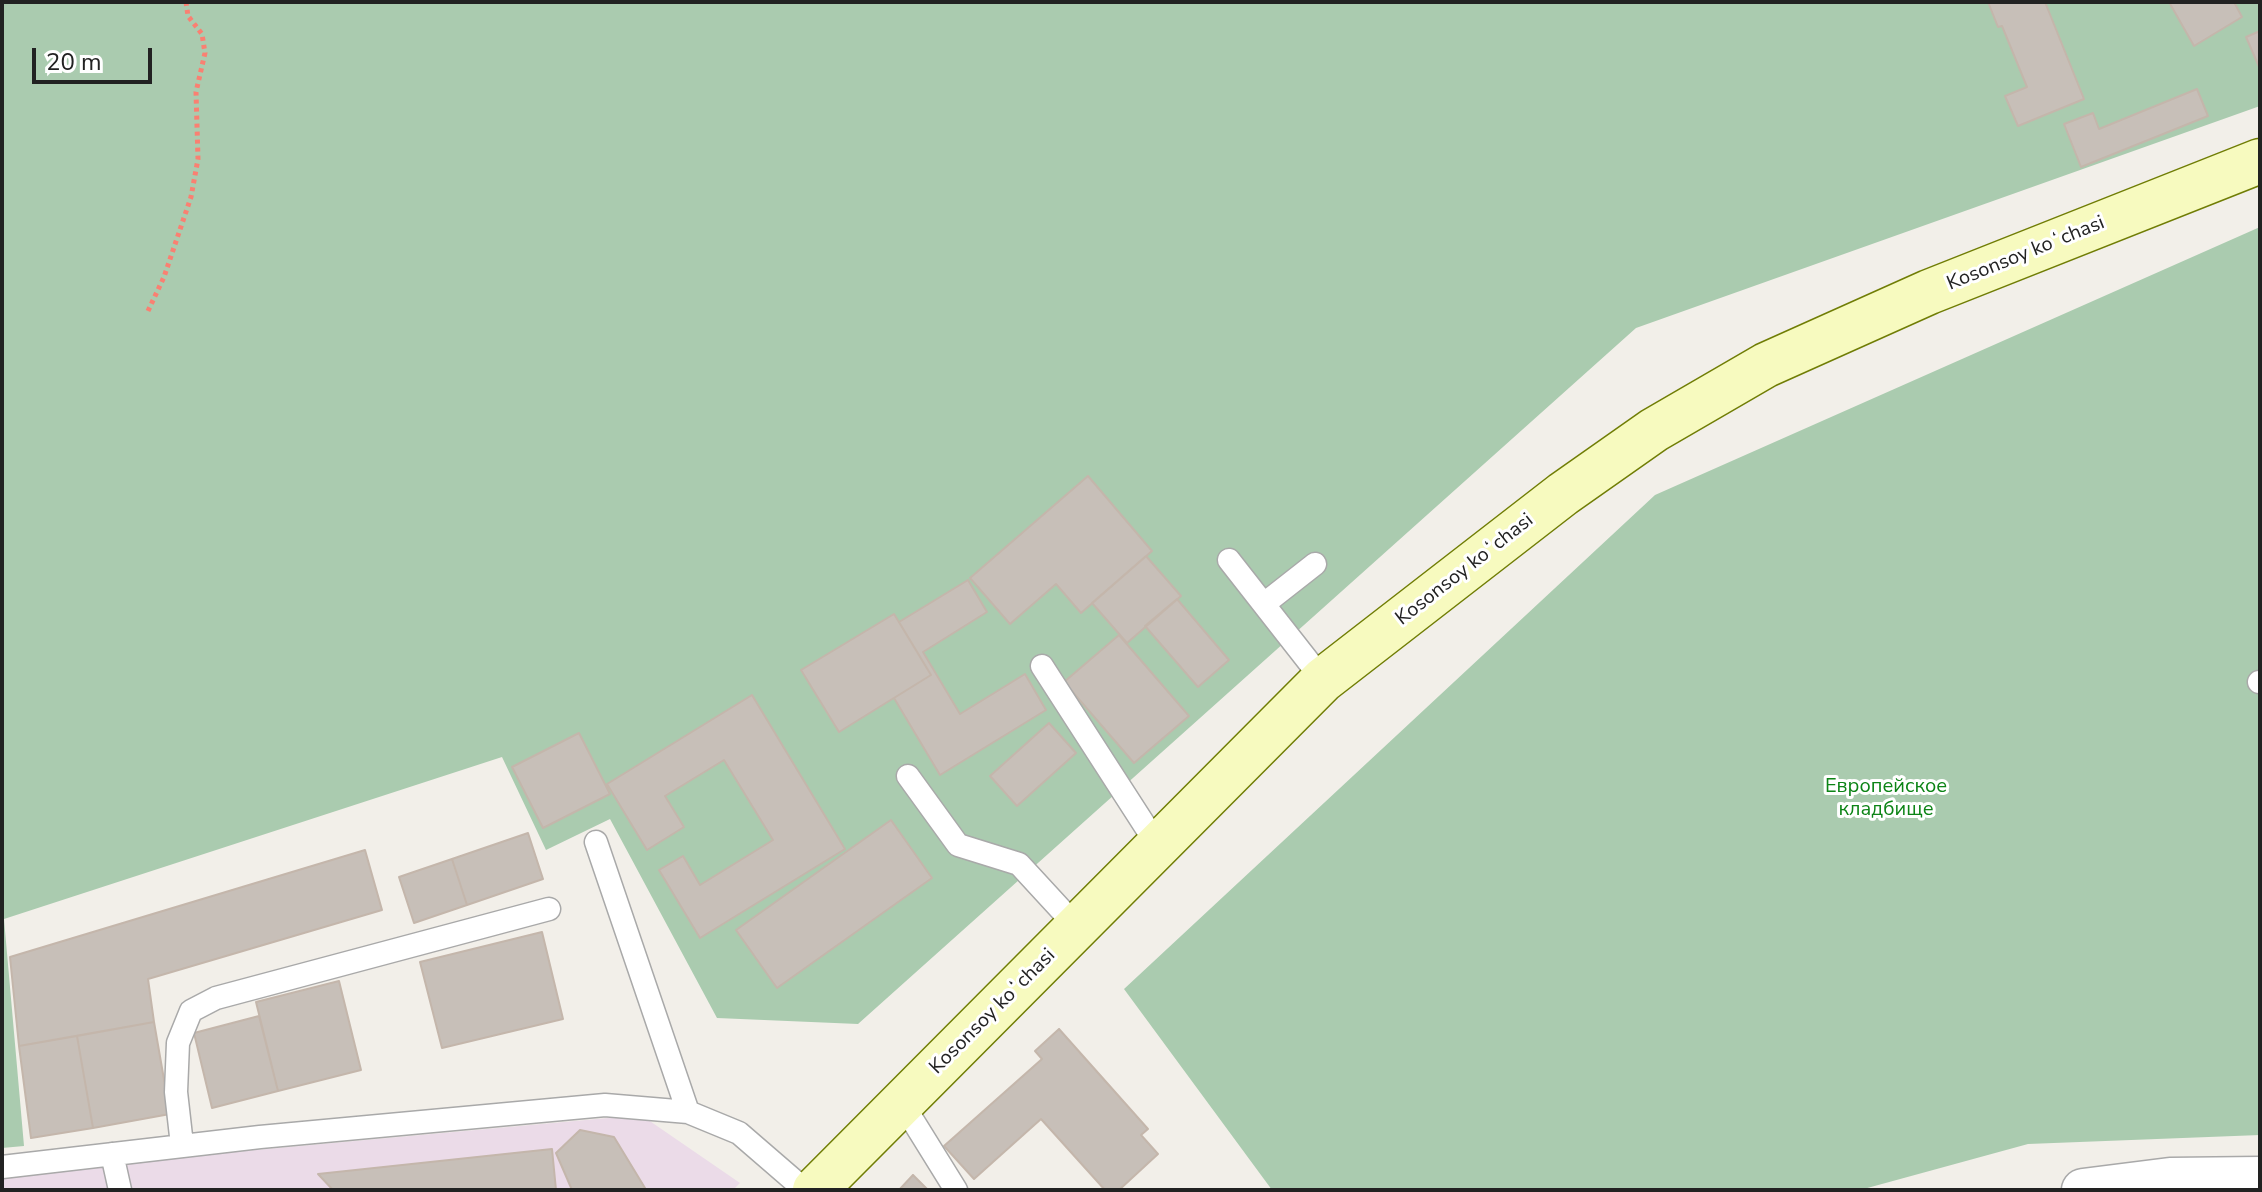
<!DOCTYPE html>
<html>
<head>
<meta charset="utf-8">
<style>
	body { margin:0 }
	#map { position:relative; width:2262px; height:1192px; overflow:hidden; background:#f2efe9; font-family:"Nunito Sans",sans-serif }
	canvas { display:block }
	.frame { position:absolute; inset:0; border:4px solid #222; pointer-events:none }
	.scale { position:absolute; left:32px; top:48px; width:120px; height:36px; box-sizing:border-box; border:4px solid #222; border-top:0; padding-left:10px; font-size:24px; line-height:28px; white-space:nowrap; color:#222; -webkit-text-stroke:6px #fff; paint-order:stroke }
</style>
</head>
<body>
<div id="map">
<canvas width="2262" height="1192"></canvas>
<div class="frame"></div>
<div class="scale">20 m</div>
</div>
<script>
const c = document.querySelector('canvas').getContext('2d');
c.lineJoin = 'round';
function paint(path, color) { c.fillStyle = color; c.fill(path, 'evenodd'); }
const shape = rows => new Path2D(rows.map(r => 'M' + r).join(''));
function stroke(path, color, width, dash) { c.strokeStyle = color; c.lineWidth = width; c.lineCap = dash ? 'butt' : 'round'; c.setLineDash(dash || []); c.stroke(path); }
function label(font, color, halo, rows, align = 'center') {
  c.font = font + ' "Nunito Sans",sans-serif'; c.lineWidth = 6; c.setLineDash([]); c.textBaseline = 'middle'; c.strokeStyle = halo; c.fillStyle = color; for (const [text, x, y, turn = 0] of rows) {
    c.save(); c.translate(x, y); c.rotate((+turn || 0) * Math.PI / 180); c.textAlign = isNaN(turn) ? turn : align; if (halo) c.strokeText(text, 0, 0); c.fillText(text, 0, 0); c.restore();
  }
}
const industrial = shape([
	[641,1115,740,1183,733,1190,2,1190,2,1173]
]);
const cemetery = shape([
	[2,2,2260,2,2260,106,1636,328,858,1024,717,1018,610,819,546,850,502,757,4,919,24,1146,2,1148],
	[2260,227,2260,1135,2028,1144,1860,1190,1272,1190,1124,989,1655,495]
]);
const building = shape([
	[1988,2,2045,2,2084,99,2018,126,2005,96,2027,87,2002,26,1998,27,1988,2],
	[2169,2,2234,2,2242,17,2194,46,2169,2],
	[2260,31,2260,69,2246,37,2260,31],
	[2197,89,2208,116,2081,167,2064,124,2093,113,2099,129,2197,89],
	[1088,476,1152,551,1081,613,1056,584,1010,624,970,578,1088,476],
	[1146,556,1181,596,1127,643,1092,603,1146,556],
	[968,580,987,612,923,652,960,714,1025,674,1046,710,940,775,894,698,931,675,899,622,968,580],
	[1177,599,1229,660,1198,687,1145,626,1177,599],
	[894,614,931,675,839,732,801,670,894,614],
	[1119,635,1189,716,1134,763,1064,682,1119,635],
	[752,695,845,849,700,938,659,870,683,856,700,885,773,840,724,760,665,796,684,827,647,850,607,784,752,695],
	[1049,723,1076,753,1017,806,990,776,1049,723],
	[579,733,610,794,543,828,512,767,579,733],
	[891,820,932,878,777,988,736,930,891,820],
	[528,833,543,879,467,905,452,859,528,833],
	[365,850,382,910,148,979,154,1022,19,1046,10,957,365,850],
	[452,859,467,905,414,923,399,877,452,859],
	[542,932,563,1019,442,1048,420,962,542,932],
	[339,981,361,1070,278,1091,256,1002,339,981],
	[259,1016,278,1091,212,1108,194,1033,259,1016],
	[154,1022,170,1114,93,1128,77,1036,154,1022],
	[1059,1029,1148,1129,1141,1135,1158,1154,1119,1190,1105,1190,1041,1119,974,1179,944,1146,1042,1059,1035,1051,1059,1029],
	[77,1036,93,1128,31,1138,19,1046,77,1036],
	[580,1130,614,1137,645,1188,644,1190,572,1190,556,1153,580,1130],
	[552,1149,556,1190,333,1190,318,1174,552,1149],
	[913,1175,928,1190,899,1190,913,1175]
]);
const path = shape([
	[148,311,164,277,191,197,198,159,196,92,205,53,202,34,188,16,186,2]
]);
const lane = shape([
	[1229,560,1323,680],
	[1264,604,1315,564],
	[1042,666,1158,846],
	[2259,682,2260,682],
	[908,776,958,845,1019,864,1077,927],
	[596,842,688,1112],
	[902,1103,956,1190],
	[182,1145,176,1092,178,1043,191,1011,216,998,549,909],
	[112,1154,120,1190],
	[2,1167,260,1137,605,1105,688,1112,739,1133,805,1190]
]);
const street = shape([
	[2083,1190,2170,1179,2260,1178]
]);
const secondary = shape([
	[815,1190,1323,680,1563,494,1654,430,1766,365,1929,292,2260,161]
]);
const streetNames = [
	["Kosonsoy koʻchasi",2026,254,-22],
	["Kosonsoy koʻchasi",1465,570,-38],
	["Kosonsoy koʻchasi",993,1012,-45]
];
const parkNames = [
	["Европейское",1886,787],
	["кладбище",1886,810]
];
paint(industrial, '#ebdbe8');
paint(cemetery, '#aacbaf');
paint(building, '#c7bfb8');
stroke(building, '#c4b6ab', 2);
stroke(lane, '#a9a9a9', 25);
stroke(street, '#a9a9a9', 45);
stroke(secondary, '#707d05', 47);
stroke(path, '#fa8072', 5, [4, 4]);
stroke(lane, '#fff', 22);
stroke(street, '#fff', 42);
stroke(secondary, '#f7fabf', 44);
label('20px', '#222', '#fff', streetNames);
label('20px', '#0c8416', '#fff', parkNames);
</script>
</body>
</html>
